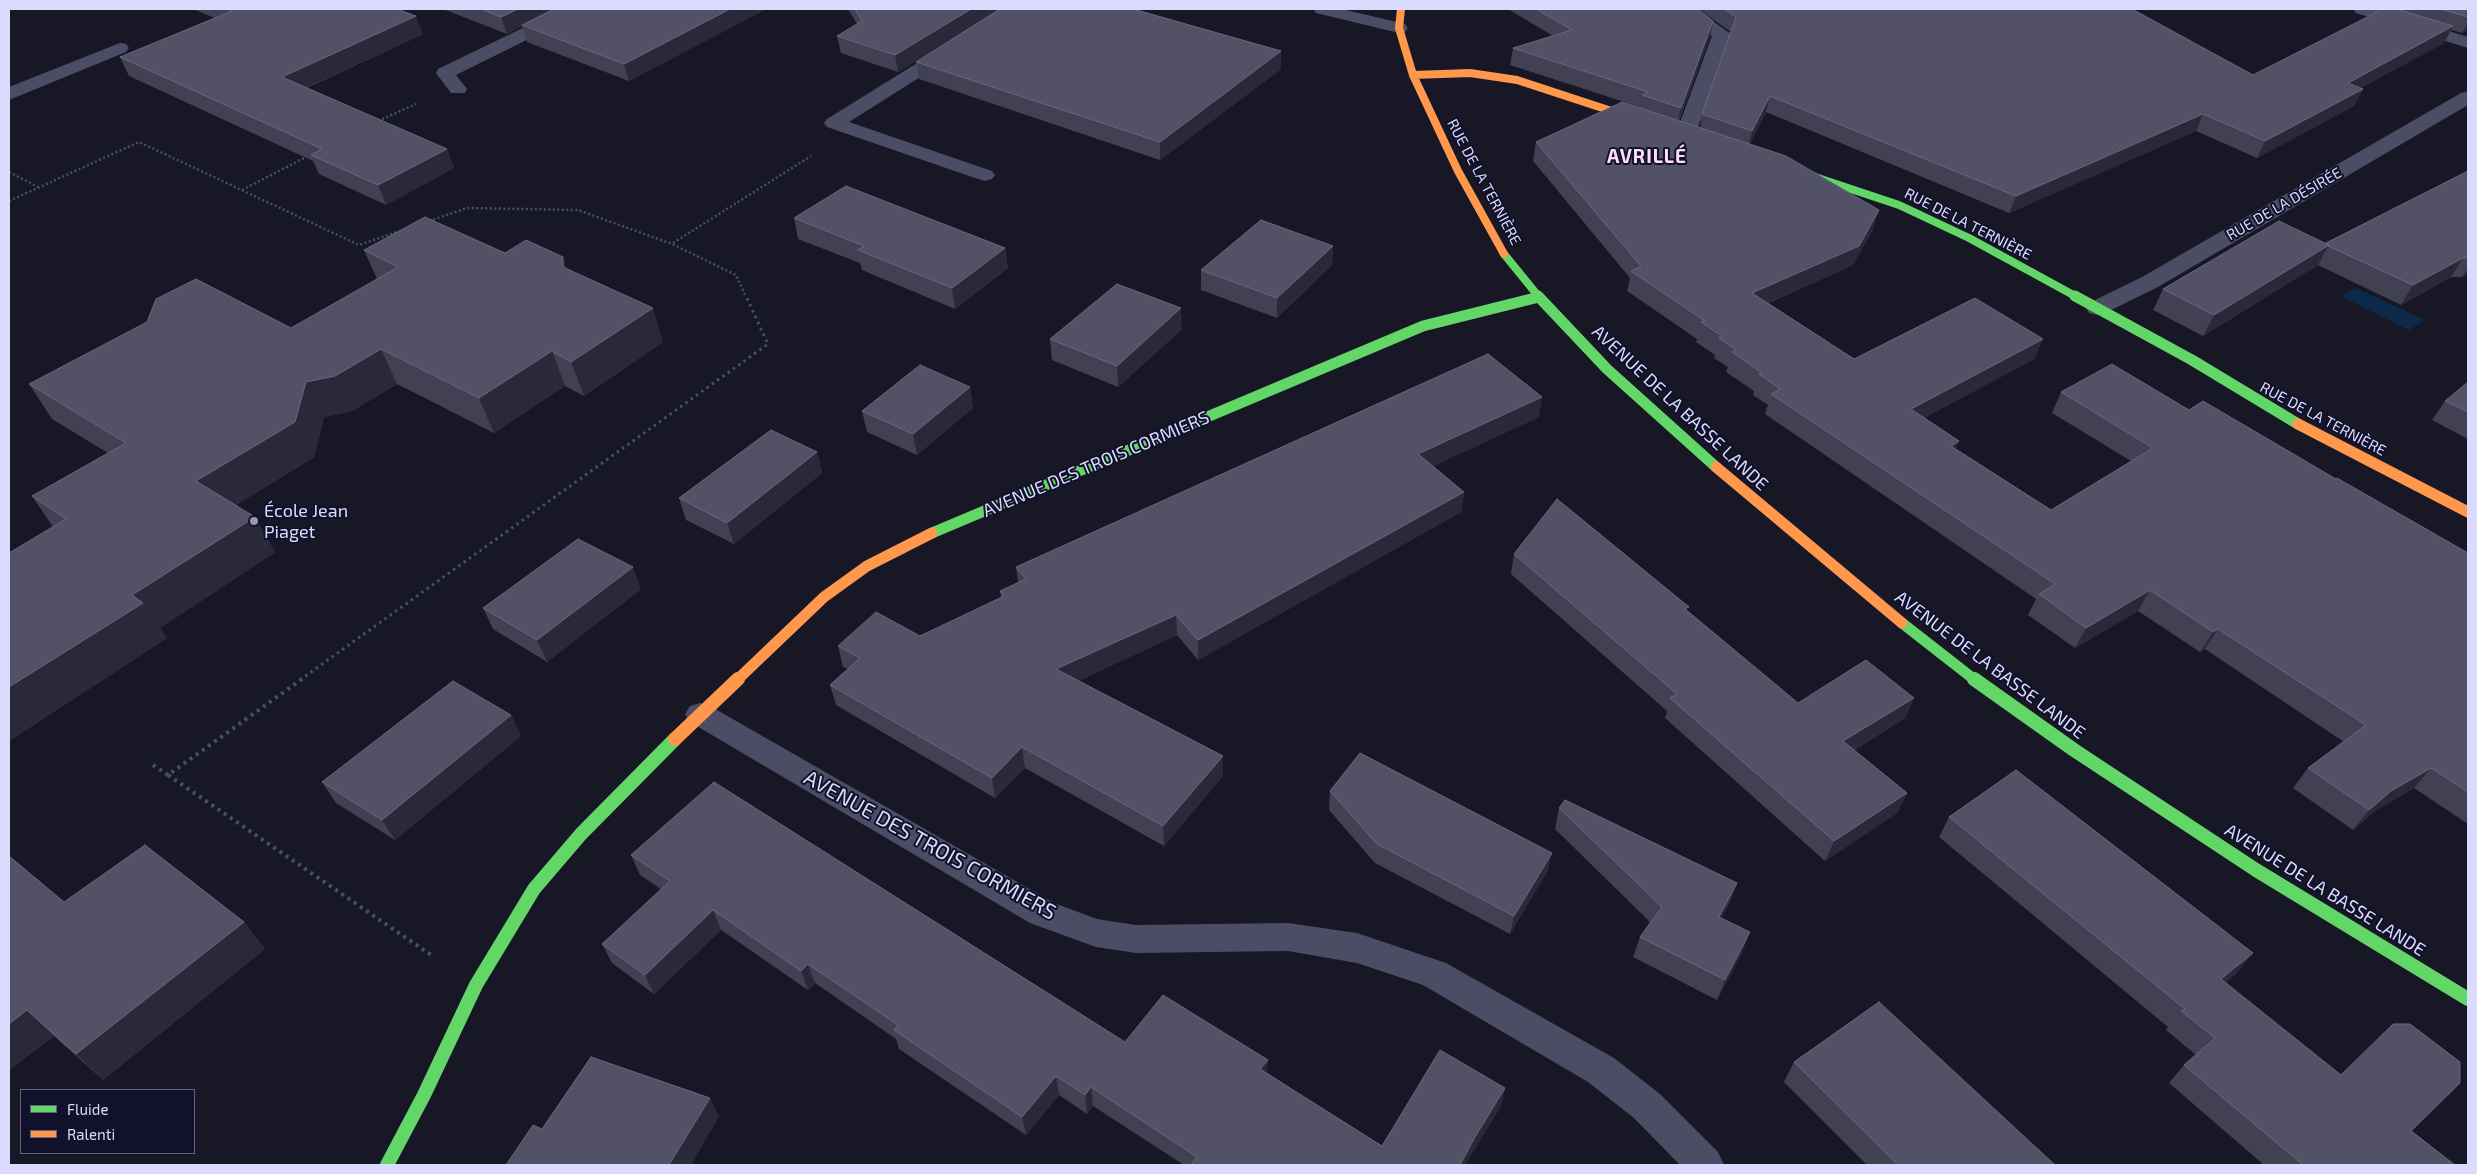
<!DOCTYPE html>
<html>
<head>
<meta charset="utf-8">
<style>
	body { margin:0 }
	#map { position:relative; width:2477px; height:1174px; overflow:hidden; background:#181725; font-family:"Exo 2",sans-serif }
	canvas { display:block }
	.frame { position:absolute; inset:0; border:10px solid #dbdbff; pointer-events:none }
	.legend { position:absolute; left:20px; top:1089px; width:175px; height:65px; box-sizing:border-box; background:#12112b; border:1px solid #626280; margin:0; padding:6px 9px; list-style:none; font-size:15px; color:#dbdbff }
	.legend li { display:flex; align-items:center; gap:10px; height:25px }
	.legend b { width:25px; border:1px solid #626280 }
</style>
</head>
<body>
<div id="map">
<canvas width="2477" height="1174"></canvas>
<div class="frame"></div>
<ul class="legend">
<li><b style="height:6px;background:#63d668"></b>Fluide</li>
<li><b style="height:6px;background:#ff974d"></b>Ralenti</li>
</ul>
</div>
<script>
const c = document.querySelector('canvas').getContext('2d');
c.lineJoin = 'round';
function paint(path, color) { c.fillStyle = color; c.fill(path, 'evenodd'); }
const shape = rows => new Path2D(rows.map(r => 'M' + r).join(''));
function stroke(path, color, width, dash) { c.strokeStyle = color; c.lineWidth = width; c.lineCap = dash ? 'butt' : 'round'; c.setLineDash(dash || []); c.stroke(path); }
function label(font, color, halo, rows, align = 'center') {
  c.font = font + ' "Exo 2",sans-serif'; c.lineWidth = 4; c.setLineDash([]); c.textBaseline = 'middle'; c.strokeStyle = halo; c.fillStyle = color; for (const [text, x, y, turn = 0] of rows) {
    c.save(); c.translate(x, y); c.rotate((+turn || 0) * Math.PI / 180); c.textAlign = isNaN(turn) ? turn : align; if (halo) c.strokeText(text, 0, 0); c.fillText(text, 0, 0); c.restore();
  }
}
const water = shape([
	[2356,287,2356,288,2425,320,2409,330,2342,297]
]);
const pathFar2 = shape([
	[378,121,416,104],
	[9,172,38,187],
	[242,190,308,156],
	[9,201,139,142,359,245,397,232],
	[429,221,467,208,578,210,672,244,736,275,746,297],
	[673,243,811,156]
]);
const pathFar1 = shape([
	[300,680,768,344,746,296]
]);
const path = shape([
	[302,679,168,775,434,957],
	[153,765,168,775]
]);
const street = shape([
	[562,9,584,9,581,13,456,75,467,89,465,93,451,93,436,73,438,69,562,9],
	[1313,9,1342,9,1405,24,1408,28,1405,32,1399,33,1316,13,1313,9],
	[1675,9,1696,9,1731,34,1695,136,1692,140,1685,142,1678,140,1675,136,1712,36,1675,9],
	[2353,9,2379,9,2468,37,2468,48,2356,13,2353,9],
	[120,43,126,44,129,48,126,52,9,100,9,87,120,43],
	[949,46,955,47,958,51,955,55,849,122,992,171,995,175,992,179,985,181,978,179,827,127,824,123,827,119,943,47,949,46],
	[2468,91,2468,105,2158,287,2105,313,2097,315,2089,313,2086,308,2089,303,2142,277,2461,93,2468,91],
	[700,703,710,706,1054,903,1097,919,1136,925,1288,923,1357,933,1446,963,1614,1058,1660,1094,1718,1152,1724,1165,1680,1165,1634,1118,1588,1082,1423,985,1357,963,1288,951,1136,953,1096,947,1030,923,690,722,685,714,690,706,700,703]
]);
const fastFar2 = shape([
	[1797,171,1899,205,1969,238,2077,297],
	[1504,254,1539,297]
]);
const fastFar1 = shape([
	[1538,296,1607,369,1716,467],
	[2075,296,2192,360,2298,424],
	[932,533,1423,326,1539,297],
	[1902,623,1975,680]
]);
const fast = shape([
	[1974,679,2074,750,2256,870,2468,999],
	[387,1165,424,1095,476,985,534,889,581,834,675,739]
]);
const slowFar2 = shape([
	[1401,9,1399,28,1413,75,1458,171,1504,254],
	[1413,75,1470,73,1517,80,1642,121]
]);
const slowFar1 = shape([
	[2298,424,2468,512],
	[1716,467,1902,623],
	[737,680,824,597,867,566,932,533]
]);
const slow = shape([
	[675,739,738,679]
]);
const wall = shape([
	[193,9,397,9,423,34,307,88,447,149,454,168,386,205,319,174,313,161,129,76,120,57,215,18],
	[443,9,766,9,629,81,527,42,522,26,507,34],
	[848,9,1133,9,1281,51,1281,69,1160,160,919,79,916,62,989,16,898,72,841,53,837,36,857,24],
	[1508,9,1697,9,1713,21,1710,37,1679,121,1700,128,1702,114,1731,32,1698,9,2132,9,2253,75,2399,10,2400,9,2468,9,2468,30,2462,33,2452,30,2444,43,2360,88,2363,89,2354,106,2257,158,2196,131,2009,213,1766,112,1750,144,1873,229,1853,265,1768,303,1854,359,2043,339,2034,359,1924,418,1956,449,2051,510,2131,461,2052,413,2061,392,2189,410,2336,479,2468,553,2468,824,2414,788,2375,811,2353,830,2293,788,2308,768,2344,742,2205,649,2200,652,2138,611,2075,648,2028,615,2036,599,1765,414,1768,405,1753,395,1754,391,1726,372,1728,367,1714,358,1715,355,1696,342,1697,339,1627,291,1630,278,1533,161,1536,142,1639,108,1640,107,1510,65,1513,48,1553,36],
	[2468,171,2468,274,2462,277,2451,277,2401,305,2318,265,2203,336,2153,310,2163,289,2326,243],
	[794,218,1005,248,1008,268,955,309,862,270,860,263,798,239],
	[1333,246,1332,265,1277,318,1201,290,1201,270],
	[364,250,505,253,568,269,663,342,584,396,565,386,494,433,397,384,352,411,324,417,314,457,236,505,275,552,160,628,167,638,9,741,9,553,53,527,32,496,108,453,52,419,29,384,291,328,377,279],
	[1182,329,1118,387,1052,360,1050,339],
	[2468,382,2468,439,2432,420,2445,401],
	[970,387,973,408,917,455,867,432,862,411],
	[1539,417,1433,466,1464,492,1461,512,1198,660,1177,635,1078,681,1223,756,1223,776,1164,846,1025,768,995,798,836,705,830,685,848,669,843,667,838,646,920,636,1001,598,1000,591,1018,582,1016,567],
	[817,452,822,473,734,544,686,520,679,498],
	[1514,554,1688,611,1798,703,1914,698,1905,718,1854,750,1907,793,1897,813,1825,861,1665,718,1667,711,1511,574],
	[641,589,547,662,493,629,483,608],
	[511,715,521,736,395,840,336,803,322,782],
	[1330,791,1552,853,1547,872,1510,934,1375,863,1329,810],
	[1559,808,1737,883,1729,904,1721,918,1742,953,1717,1000,1633,957,1640,937,1650,922,1555,829],
	[1949,817,2237,973,2225,983,2455,1165,2264,1165,2169,1083,2184,1065,2196,1055,2166,1030,2168,1027,1939,837],
	[631,855,1125,1042,1267,1074,1382,1146,1505,1088,1501,1106,1471,1155,1465,1165,1184,1165,1093,1106,1087,1114,1059,1095,1026,1135,899,1049,896,1039,815,983,808,990,721,930,654,994,612,963,602,944,661,889,640,875],
	[9,856,64,902,244,922,265,949,103,1080,54,1036,9,1070],
	[1794,1062,2055,1165,1867,1165,1784,1082]
]);
const shadedWall = shape([
	[518,9,558,9,522,25,522,26,507,34,501,17],
	[730,9,766,9,629,81,624,64],
	[971,9,1000,9,898,72,895,55],
	[416,16,423,34,290,95,282,77],
	[1713,21,1710,37,1677,124,1681,108],
	[2468,22,2468,30,2462,33],
	[2453,26,2444,43,2339,100,2348,83],
	[1281,51,1281,69,1160,160,1160,142],
	[2363,89,2354,106,2257,158,2265,141],
	[1770,96,1766,112,1748,147,1752,131],
	[2203,114,2196,131,2009,213,2016,196],
	[447,149,454,168,386,205,378,185],
	[1879,210,1873,229,1853,265,1746,312,1752,293],
	[2329,245,2318,265,2203,336,2214,315],
	[1333,246,1332,265,1277,318,1277,298],
	[1005,248,1008,268,955,309,952,288],
	[563,257,575,291,563,267],
	[2463,258,2451,277,2401,305,2413,285],
	[2468,268,2468,274,2462,277],
	[653,308,663,342,584,396,571,362],
	[1181,308,1182,329,1118,387,1117,366],
	[2043,339,2034,359,1903,429,1911,409],
	[381,349,397,384,352,411,324,417,314,457,218,516,196,481,306,382],
	[552,351,565,386,494,433,479,398],
	[970,387,973,408,917,455,913,434],
	[1542,397,1539,417,1415,474,1418,454],
	[1959,441,1951,461,1951,446],
	[817,452,822,473,734,544,727,523],
	[1464,492,1461,512,1198,660,1198,640],
	[255,517,275,552,160,628,167,638,9,741,9,687,132,595],
	[633,567,641,589,547,662,537,640],
	[2150,590,2138,611,2075,648,2086,628],
	[1176,615,1177,635,1058,690,1056,669],
	[2218,629,2205,649,2200,652,2213,632],
	[1914,698,1905,718,1835,761,1843,741],
	[511,715,521,736,395,840,382,820],
	[1022,747,1025,768,995,798,992,778],
	[1223,756,1223,776,1164,846,1163,826],
	[2431,768,2414,788,2375,811,2353,830,2369,810,2391,791],
	[1907,793,1897,813,1825,861,1834,841],
	[1552,853,1547,872,1510,934,1514,916],
	[1737,883,1729,904,1711,937,1719,917],
	[713,910,721,930,654,994,645,975],
	[244,922,265,949,103,1080,76,1054],
	[1750,932,1742,953,1717,1000,1725,980],
	[2253,953,2237,973,2205,999,2221,979],
	[808,964,815,983,808,990,801,971],
	[27,1010,54,1036,9,1070,9,1024],
	[1268,1060,1267,1079,1260,1069],
	[1056,1076,1059,1095,1026,1135,1022,1117],
	[1091,1087,1093,1106,1087,1114,1085,1095],
	[1505,1088,1501,1106,1471,1155,1465,1165,1460,1165,1475,1137],
	[710,1098,719,1117,691,1165,669,1165]
]);
const building = shape([
	[227,9,397,9,416,16,282,77,447,149,378,185,311,155,322,149,120,57,232,11,227,9],
	[481,9,518,9,501,17,481,9],
	[554,9,730,9,624,64,522,25,554,9],
	[855,9,971,9,895,55,837,36,862,21,855,9],
	[1000,9,1133,9,1281,51,1160,142,916,62,1000,9],
	[1536,9,1697,9,1713,21,1681,108,1642,95,1648,92,1513,48,1572,30,1536,9],
	[1724,9,2132,9,2253,75,2383,9,2396,9,2453,26,2348,83,2363,89,2265,141,2203,114,2016,196,1770,96,1752,131,1702,114,1736,17,1724,9],
	[2441,9,2468,9,2468,17,2441,9],
	[1622,102,1786,156,1879,210,1859,246,1752,293,1854,359,1975,298,2043,339,1911,409,1959,441,1951,446,2051,510,2153,448,2061,392,2112,364,2189,410,2203,401,2336,479,2337,478,2468,553,2468,792,2431,768,2391,791,2369,810,2308,768,2366,725,2218,629,2213,632,2150,590,2086,628,2039,594,2055,584,1771,394,1780,389,1759,374,1762,373,1732,352,1736,350,1719,338,1722,336,1701,322,1705,321,1631,271,1641,266,1536,142,1622,102],
	[2468,171,2468,258,2463,258,2413,285,2328,246,2329,245,2326,243,2468,171],
	[846,186,1005,248,952,288,858,250,864,246,794,218,846,186],
	[425,217,505,253,526,240,563,257,563,267,653,308,571,362,552,351,479,398,381,349,335,376,306,382,295,422,196,481,255,517,132,595,143,603,9,687,9,553,66,519,32,496,126,443,29,384,147,322,156,299,196,279,291,328,398,267,364,250,425,217],
	[1261,220,1333,246,1277,298,1201,270,1261,220],
	[2279,221,2329,245,2214,315,2163,289,2279,221],
	[1117,284,1181,308,1117,366,1050,339,1117,284],
	[1488,354,1542,397,1418,454,1464,492,1198,640,1176,615,1056,669,1223,756,1163,826,1022,747,992,778,830,685,860,658,838,646,876,612,920,636,1004,596,1000,591,1026,579,1016,567,1488,354],
	[920,365,970,387,913,434,862,411,920,365],
	[2468,382,2468,412,2445,401,2468,382],
	[771,430,817,452,727,523,679,498,771,430],
	[1557,499,1689,607,1685,609,1798,703,1866,660,1914,698,1843,741,1907,793,1834,841,1670,698,1677,694,1514,554,1557,499],
	[578,539,633,567,537,640,483,608,578,539],
	[453,681,511,715,382,820,322,782,453,681],
	[1360,753,1552,853,1514,916,1377,844,1330,791,1360,753],
	[2016,770,2253,953,2221,979,2341,1075,2393,1024,2410,1024,2460,1062,2460,1083,2411,1131,2455,1165,2303,1165,2184,1065,2215,1038,2181,1011,2185,1009,1949,817,2016,770],
	[714,782,1125,1042,1163,995,1268,1060,1260,1069,1382,1146,1440,1050,1505,1088,1475,1137,1460,1165,1191,1165,1197,1157,1091,1087,1085,1095,1056,1076,1022,1117,894,1030,898,1025,808,964,801,971,713,910,645,975,602,944,670,881,631,855,714,782],
	[1565,800,1737,883,1719,917,1750,932,1725,980,1640,937,1662,907,1559,808,1565,800],
	[145,845,244,922,76,1054,27,1010,9,1024,9,856,64,902,145,845],
	[1879,1002,2055,1165,1898,1165,1794,1062,1879,1002],
	[591,1057,710,1098,669,1165,506,1165,533,1125,542,1129,591,1057]
]);
const markers = [
	[254,521,5,"#9796b3"]
];
const farStreetnames = [
	["RUE DE LA TERNIÈRE",1484,182,62],
	["RUE DE LA DÉSIRÉE",2284,204,-30],
	["RUE DE LA TERNIÈRE",1968,224,27],
	["RUE DE LA TERNIÈRE",2323,419,28]
];
const streetNames = [
	["AVENUE DE LA BASSE LANDE",1680,408,43],
	["AVENUE DES TROIS CORMIERS",1096,464,-23],
	["AVENUE DE LA BASSE LANDE",1990,665,37],
	["AVENUE DE LA BASSE LANDE",2325,890,32]
];
const poiNames = [
	["École Jean",264,511],
	["Piaget",264,532]
];
const farDistrictnames = [
	["AVRILLÉ",1647,157]
];
const nearStreetnames = [
	["AVENUE DES TROIS CORMIERS",930,845,29]
];
paint(water, '#0d294a');
stroke(pathFar2, '#445360', 2.5, [2, 2.5]);
stroke(pathFar1, '#445360', 3, [2.5, 4]);
stroke(path, '#445360', 4, [3, 4.5]);
paint(street, '#4c4d65');
stroke(fastFar2, '#63d668', 8);
stroke(fastFar1, '#63d668', 11);
stroke(fast, '#63d668', 14);
stroke(slowFar2, '#ff974d', 8);
stroke(slowFar1, '#ff974d', 11);
stroke(slow, '#ff974d', 14);
paint(wall, '#424153');
paint(shadedWall, '#2a2939');
paint(building, '#525165');
stroke(building, '#68677e', 1);
for (const [x, y, r, color] of markers) { const dot = new Path2D(); dot.arc(x, y, r, 0, 2 * Math.PI); c.fillStyle = color; c.fill(dot); stroke(dot, '#12112b', 2); }
label('15px', '#dbdbff', '#12112b', farStreetnames);
label('18px', '#dbdbff', '#12112b', streetNames);
label('18px', '#dbdbff', '#12112b', poiNames, 'left');
c.letterSpacing = '1px';
label('bold 19px', '#ffddf6', '#12112b', farDistrictnames);
c.letterSpacing = '0px';
label('21px', '#dbdbff', '#12112b', nearStreetnames);
</script>
</body>
</html>
